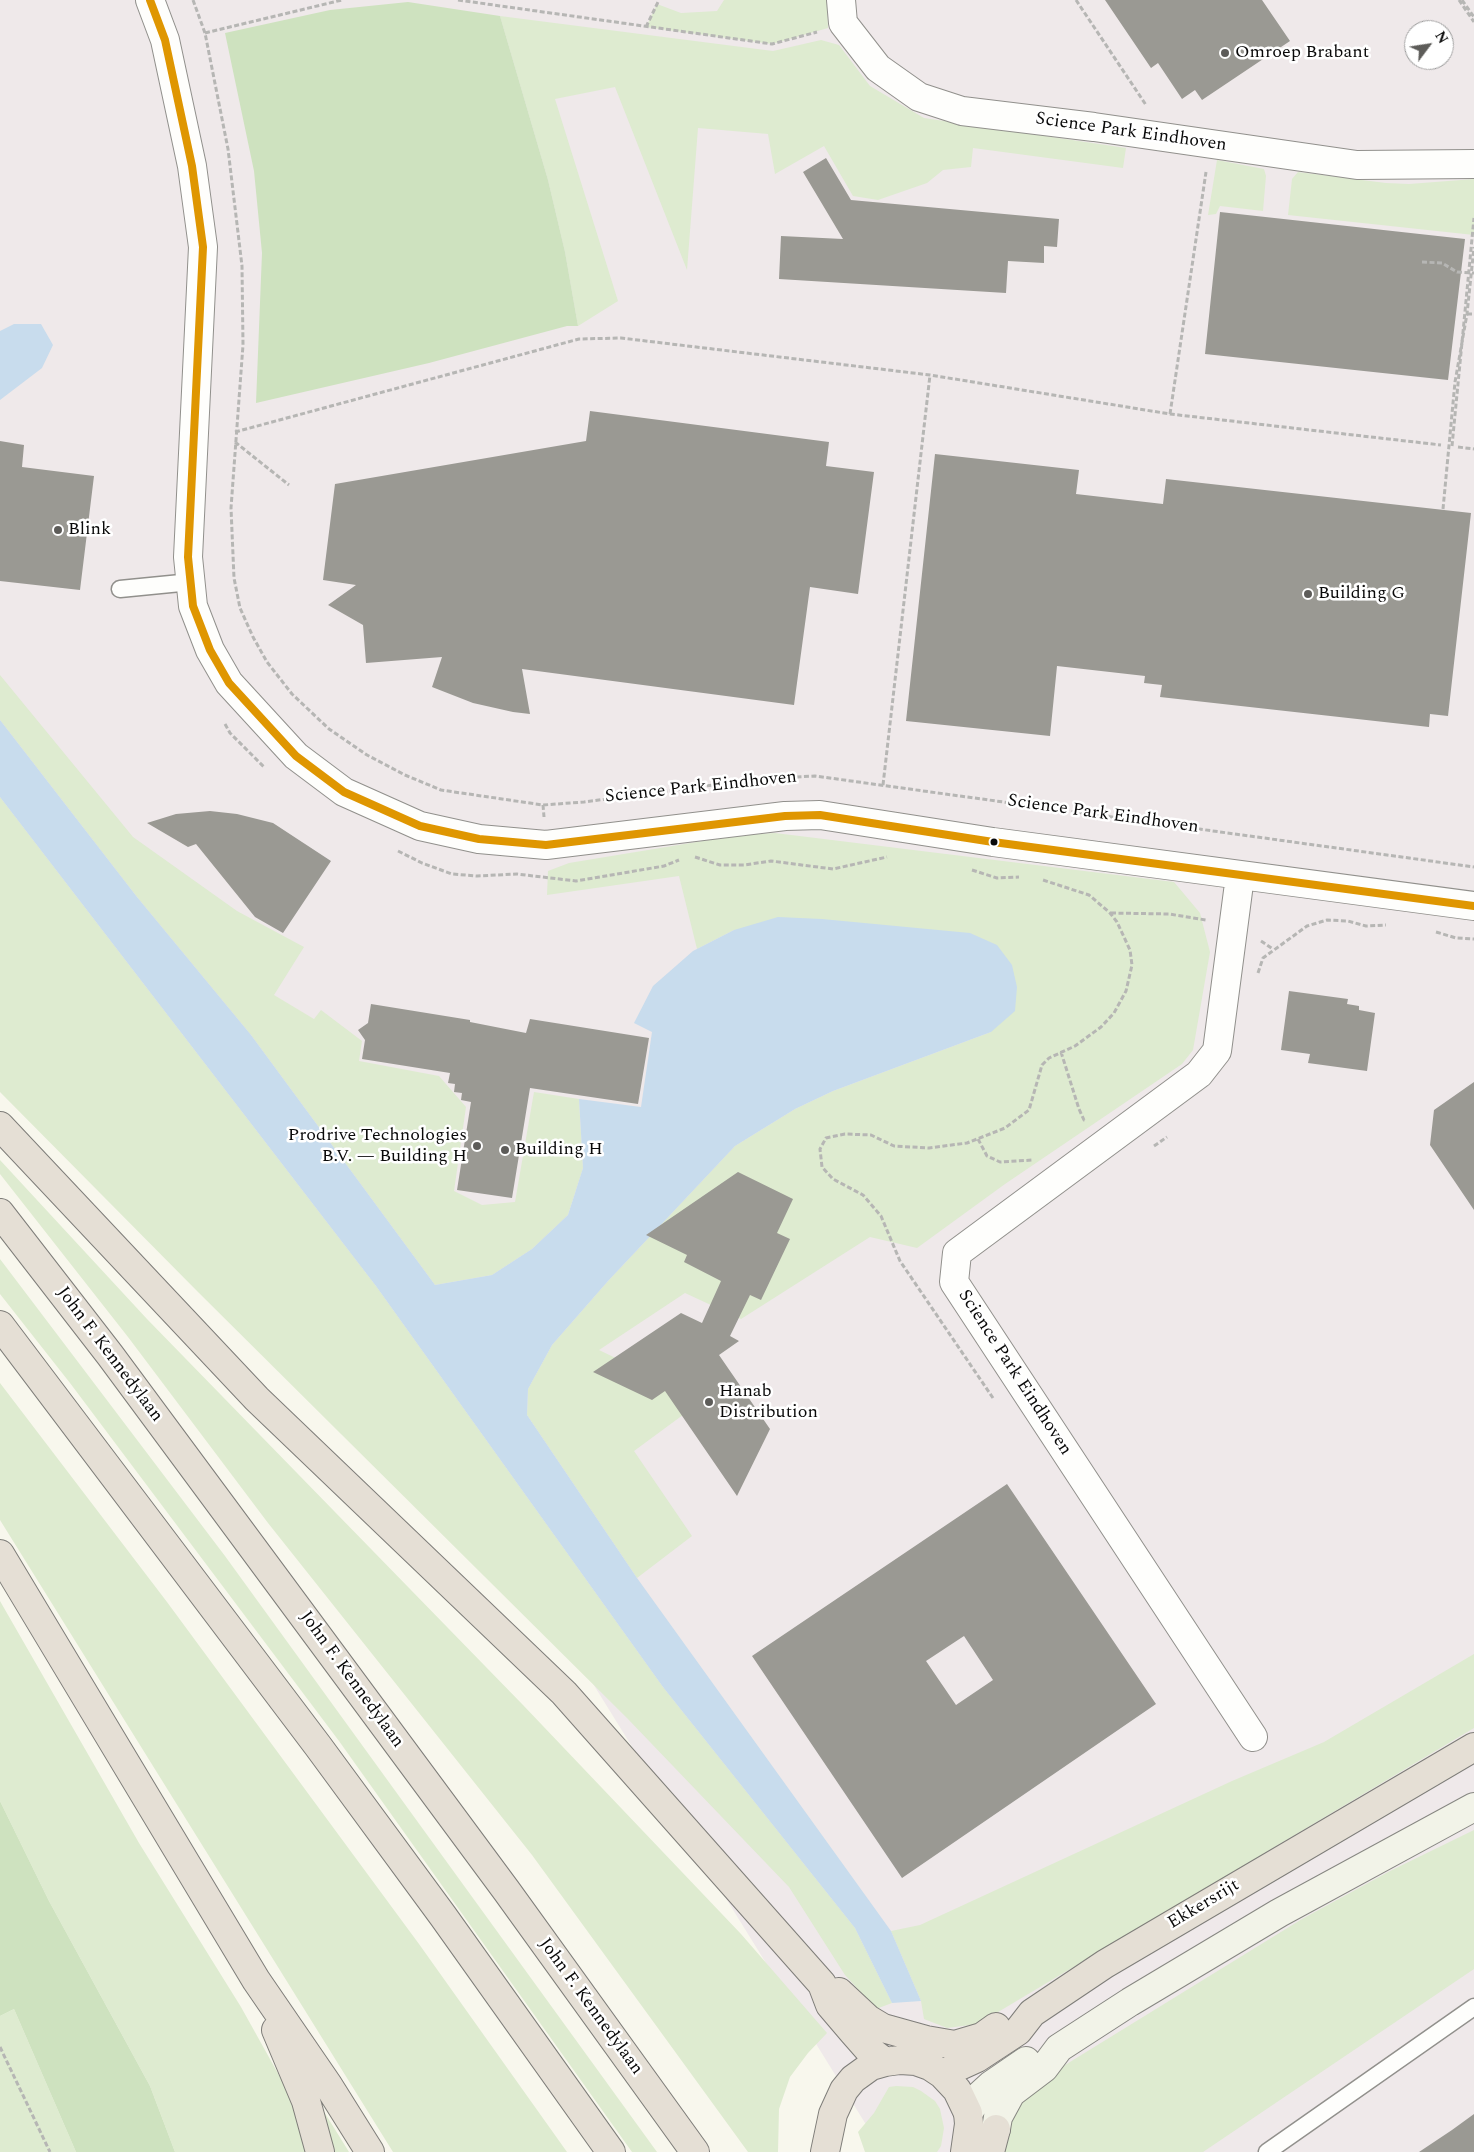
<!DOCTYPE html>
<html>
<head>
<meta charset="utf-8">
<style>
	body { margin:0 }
	#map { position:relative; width:1474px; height:2152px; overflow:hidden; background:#f8f7ed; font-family:Spectral,serif }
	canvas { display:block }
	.north { position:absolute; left:1404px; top:20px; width:50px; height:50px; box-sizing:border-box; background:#fff; border:1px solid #9d9d9d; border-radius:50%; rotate:59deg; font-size:14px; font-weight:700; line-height:20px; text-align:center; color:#090909 }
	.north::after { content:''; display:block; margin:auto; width:18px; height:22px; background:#5d5c59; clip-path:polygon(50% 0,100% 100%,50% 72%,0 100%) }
</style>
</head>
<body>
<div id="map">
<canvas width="1474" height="2152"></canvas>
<div class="north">N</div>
</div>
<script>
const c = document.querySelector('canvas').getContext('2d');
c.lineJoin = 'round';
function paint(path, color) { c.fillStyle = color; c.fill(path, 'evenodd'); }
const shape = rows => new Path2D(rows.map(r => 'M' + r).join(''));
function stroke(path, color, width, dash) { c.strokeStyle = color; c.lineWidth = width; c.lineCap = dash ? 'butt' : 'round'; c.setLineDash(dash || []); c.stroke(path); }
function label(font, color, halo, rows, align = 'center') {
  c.font = font + ' Spectral,serif'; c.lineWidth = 5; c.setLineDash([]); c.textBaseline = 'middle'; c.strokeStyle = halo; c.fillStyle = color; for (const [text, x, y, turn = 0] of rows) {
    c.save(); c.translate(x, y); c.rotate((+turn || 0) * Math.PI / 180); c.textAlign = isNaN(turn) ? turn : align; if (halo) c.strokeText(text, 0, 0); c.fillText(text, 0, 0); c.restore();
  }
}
const industrial = shape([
	[0,0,1474,0,1474,2152,883,2152,434,1427,0,904],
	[1414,30,1444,30,1444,60,1414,60]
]);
const green = shape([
	[724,0,827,0,828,28,772,44,646,27,657,4,681,13,717,11],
	[500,16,773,51,821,40,839,45,870,86,924,118,1126,148,1123,168,973,148,971,167,943,170,927,183,878,200,853,196,824,146,775,174,768,134,698,128,687,270,615,87,555,99,618,301,578,326,565,252,548,180],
	[1217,160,1264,169,1266,176,1263,211,1220,206,1216,214,1208,215],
	[1298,172,1386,183,1409,184,1474,179,1474,235,1288,215,1292,179],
	[0,675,133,837,237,911,304,947,274,995,314,1019,321,1010,362,1041,359,1061,439,1076,466,1107,454,1191,482,1205,515,1202,534,1092,579,1099,583,1168,568,1215,532,1249,492,1275,435,1285,251,1035,137,897,0,720],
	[0,797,376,1286,663,1687,855,1928,892,2003,876,2009,845,1975,789,1887,627,1718,198,1292,0,1092],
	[775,833,1174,882,1200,913,1210,952,1193,1050,1182,1064,1005,1184,917,1248,870,1237,741,1319,685,1293,599,1350,655,1377,691,1409,634,1451,692,1536,637,1578,527,1415,528,1389,552,1345,608,1281,735,1146,795,1109,833,1091,991,1032,734,930,697,949,679,876,547,895,548,871,569,863,739,835],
	[0,1160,147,1319,523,1705,741,1934,827,2033,808,2053,790,2077,779,2109,778,2152,748,2152,532,1855,268,1523,128,1337,0,1174],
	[0,1259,225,1556,657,2152,632,2152,339,1741,70,1383,0,1294],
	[0,1383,167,1602,419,1944,567,2152,393,2152,0,1520],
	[0,1601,139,1843,241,2007,295,2104,310,2152,175,2152,150,2086,49,1901,0,1801],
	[1474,1654,1474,1728,978,2024,947,2028,924,2019,921,2001,891,1931,920,1925,1232,1781,1324,1742],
	[1474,1830,1474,1969,1203,2152,1005,2152,1010,2122,1024,2097,1044,2078,1302,1919,1390,1871],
	[14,2009,76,2152,0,2152,0,2016],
	[896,2086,913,2087,921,2091,935,2101,940,2109,944,2128,941,2146,937,2152,865,2152,858,2132,874,2113,889,2087],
	[313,2094,349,2152,331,2152]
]);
const forest = shape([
	[408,2,500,16,548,180,565,252,578,326,567,326,429,363,256,403,262,253,254,171,225,33,330,10],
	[0,1801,49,1901,150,2086,175,2152,76,2152,14,2009,0,2016]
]);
const water = shape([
	[14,324,41,324,53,345,42,368,0,400,0,331],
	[0,720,137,897,251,1035,435,1285,492,1275,532,1249,568,1215,583,1168,579,1099,641,1107,652,1032,634,1023,653,986,693,951,734,930,778,917,822,919,970,933,997,945,1012,965,1017,987,1015,1011,991,1032,833,1091,795,1109,735,1146,608,1281,552,1345,528,1389,527,1415,637,1578,891,1931,921,2001,892,2003,855,1928,663,1687,376,1286,0,797]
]);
const building = shape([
	[1105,0,1262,0,1290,41,1202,100,1195,90,1182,99,1158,63,1151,68],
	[826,158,851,200,1059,219,1057,247,1044,246,1044,263,1008,261,1006,293,779,279,781,236,843,239,803,172],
	[1220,212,1465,239,1448,380,1205,354],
	[590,411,829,442,826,466,874,472,858,594,810,587,794,705,522,669,530,714,513,712,473,703,432,687,442,657,366,663,363,625,328,605,356,585,323,580,335,484,586,441],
	[0,441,24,445,22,467,94,476,80,590,0,581],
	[935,454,1079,470,1076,494,1163,504,1166,479,1471,513,1448,716,1430,714,1429,727,1160,697,1162,685,1144,683,1145,676,1057,666,1050,736,906,721],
	[210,811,237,814,273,823,331,861,283,933,255,917,196,844,188,847,147,823,176,814],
	[1289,991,1348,999,1347,1004,1359,1006,1359,1010,1375,1013,1367,1071,1308,1063,1310,1054,1281,1050],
	[371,1004,470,1020,470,1022,526,1033,530,1019,649,1038,638,1104,530,1088,512,1198,457,1190,471,1102,461,1100,462,1093,454,1092,455,1084,448,1083,450,1073,362,1059,365,1040,358,1030,368,1023],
	[1474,1082,1474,1210,1430,1145,1434,1110],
	[738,1172,793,1199,777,1233,790,1239,761,1300,750,1295,730,1336,739,1341,719,1355,770,1429,737,1496,665,1391,652,1400,593,1372,681,1313,702,1323,721,1281,684,1262,687,1255,646,1235],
	[1007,1484,1156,1704,902,1878,752,1656],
	[964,1636,993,1680,956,1705,926,1661],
	[1474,2114,1474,2152,1419,2152,1452,2130]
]);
const path = shape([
	[193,0,205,33,228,149,242,266,243,345,231,508,234,578,240,608,253,637,267,662,292,694,329,729,367,755,405,775,441,790,543,805,584,802,759,779,815,776,1474,867],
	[458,0,772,44,817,32],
	[1076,0,1146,105],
	[1459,0,1474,22],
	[1462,0,1474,17],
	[646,27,659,0],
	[205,33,342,0],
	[1422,262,1442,263,1457,272,1474,273],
	[1467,314,1474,314],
	[1170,414,1206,172],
	[235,432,579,339,621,338,930,375,1170,414,1441,445],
	[235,442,289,485],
	[1452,446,1474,218],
	[1458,447,1474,449],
	[225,724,230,733,264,767],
	[883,785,930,375],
	[543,805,544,817],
	[398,851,422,863,452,874,477,876,517,874,576,881,664,866,679,860],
	[695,857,720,865,744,865,771,861,833,869,887,857],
	[972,870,997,878,1019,877],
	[1111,913,1169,914,1206,920],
	[1436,932,1456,938,1474,939],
	[1261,941,1273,949],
	[1258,973,1263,958,1307,926,1327,920,1348,921,1366,926,1386,925],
	[1061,1052,1079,1109,1084,1120,1087,1121],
	[978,1139,987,1156,1000,1162,1033,1160],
	[1154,1146,1167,1137],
	[993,1398,900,1261,881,1216,863,1195,833,1179,822,1167,820,1149,826,1138,845,1134,871,1135,894,1146,929,1148,967,1143,1005,1128,1029,1110,1042,1065,1049,1058,1075,1046,1101,1027,1114,1013,1126,991,1132,965,1130,950,1117,922,1110,913,1089,895,1043,880],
	[0,2047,50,2152]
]);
const lane = shape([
	[120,589,191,582],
	[1267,2152,1474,2007]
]);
const street = shape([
	[150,0,165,40,192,166,203,247,188,557,193,606,210,650,229,683,296,756,344,792,420,826,479,839,546,845,785,816,820,815,993,842,1474,906],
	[841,0,843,23,878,68,919,97,962,111,1094,127,1357,165,1474,164],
	[1240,876,1217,1051,1199,1074,957,1253,954,1282,1253,1737]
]);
const secondary = shape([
	[968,2113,980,2095,991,2085,1026,2061],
	[996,2129,998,2117,1011,2093,1044,2068,1059,2048,1130,2002,1279,1913,1474,1807]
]);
const highway = shape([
	[0,1126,257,1399,564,1693,822,1984,830,2005,853,2032,868,2049,885,2062],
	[0,1213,110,1355,506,1890,695,2152],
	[0,1325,318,1746,443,1916,611,2152],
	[0,1554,256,1980,328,2085,370,2152],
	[839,1992,868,2019,883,2028,926,2040,955,2045,982,2037,996,2027],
	[276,2030,306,2101,320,2152],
	[942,2074,977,2058,1018,2031,1032,2013,1105,1964,1474,1747],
	[825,2152,833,2114,844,2090,853,2079,871,2066,885,2062,900,2060,916,2061,930,2066,942,2074,957,2090,968,2113,969,2124,965,2152],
	[990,2152,996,2129]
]);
const pathBridge = shape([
	[1443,509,1455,382,1467,314,1474,247]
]);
const bus1 = shape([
	[150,0,165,40,192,166,203,247,188,557,193,606,210,650,229,683,296,756,344,792,420,826,479,839,546,845,785,816,820,815,993,842,1474,906]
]);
const markers = [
	[1225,53,5,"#5d5c59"],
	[58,530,5,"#5d5c59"],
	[1308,594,5,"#5d5c59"],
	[994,842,4.5,"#090909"],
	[477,1146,5,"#5d5c59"],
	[505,1150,5,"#5d5c59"],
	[709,1402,5,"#5d5c59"]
];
const poiNames = [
	["Omroep Brabant",1235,53],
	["Blink",68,530],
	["Building G",1318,594],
	["Prodrive Technologies",467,1136,"right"],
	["B.V. — Building H",467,1157,"right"],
	["Building H",515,1150],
	["Hanab",719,1392],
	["Distribution",719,1413]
];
const streetNames = [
	["Science Park Eindhoven",1131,133,8],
	["Science Park Eindhoven",701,788,-6],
	["Science Park Eindhoven",1103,815,8],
	["John F. Kennedylaan",109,1355,53],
	["Science Park Eindhoven",1014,1373,57],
	["John F. Kennedylaan",351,1680,54],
	["Ekkersrijt",1204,1905,-31],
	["John F. Kennedylaan",590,2007,54]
];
paint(industrial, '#efe9ea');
paint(green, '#deebd0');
paint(forest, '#cee2bf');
paint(water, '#c8dced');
paint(building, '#9a9993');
stroke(lane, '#91908c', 19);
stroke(street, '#91908c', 30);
stroke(secondary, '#878782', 30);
stroke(highway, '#7e7d79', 30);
stroke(path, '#b6b6b4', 3, [5, 2.5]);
stroke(lane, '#fefefc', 16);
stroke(street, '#fefefc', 28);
stroke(secondary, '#f2f3e8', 28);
stroke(highway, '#e5dfd5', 28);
stroke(pathBridge, '#b6b6b4', 3, [5, 2.5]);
stroke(bus1, '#df9601', 8);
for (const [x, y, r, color] of markers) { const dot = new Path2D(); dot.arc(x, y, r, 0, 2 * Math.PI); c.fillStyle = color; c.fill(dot); stroke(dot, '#fff', 2); }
label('18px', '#090909', '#fff', poiNames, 'left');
label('18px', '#090909', '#fff', streetNames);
</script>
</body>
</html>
